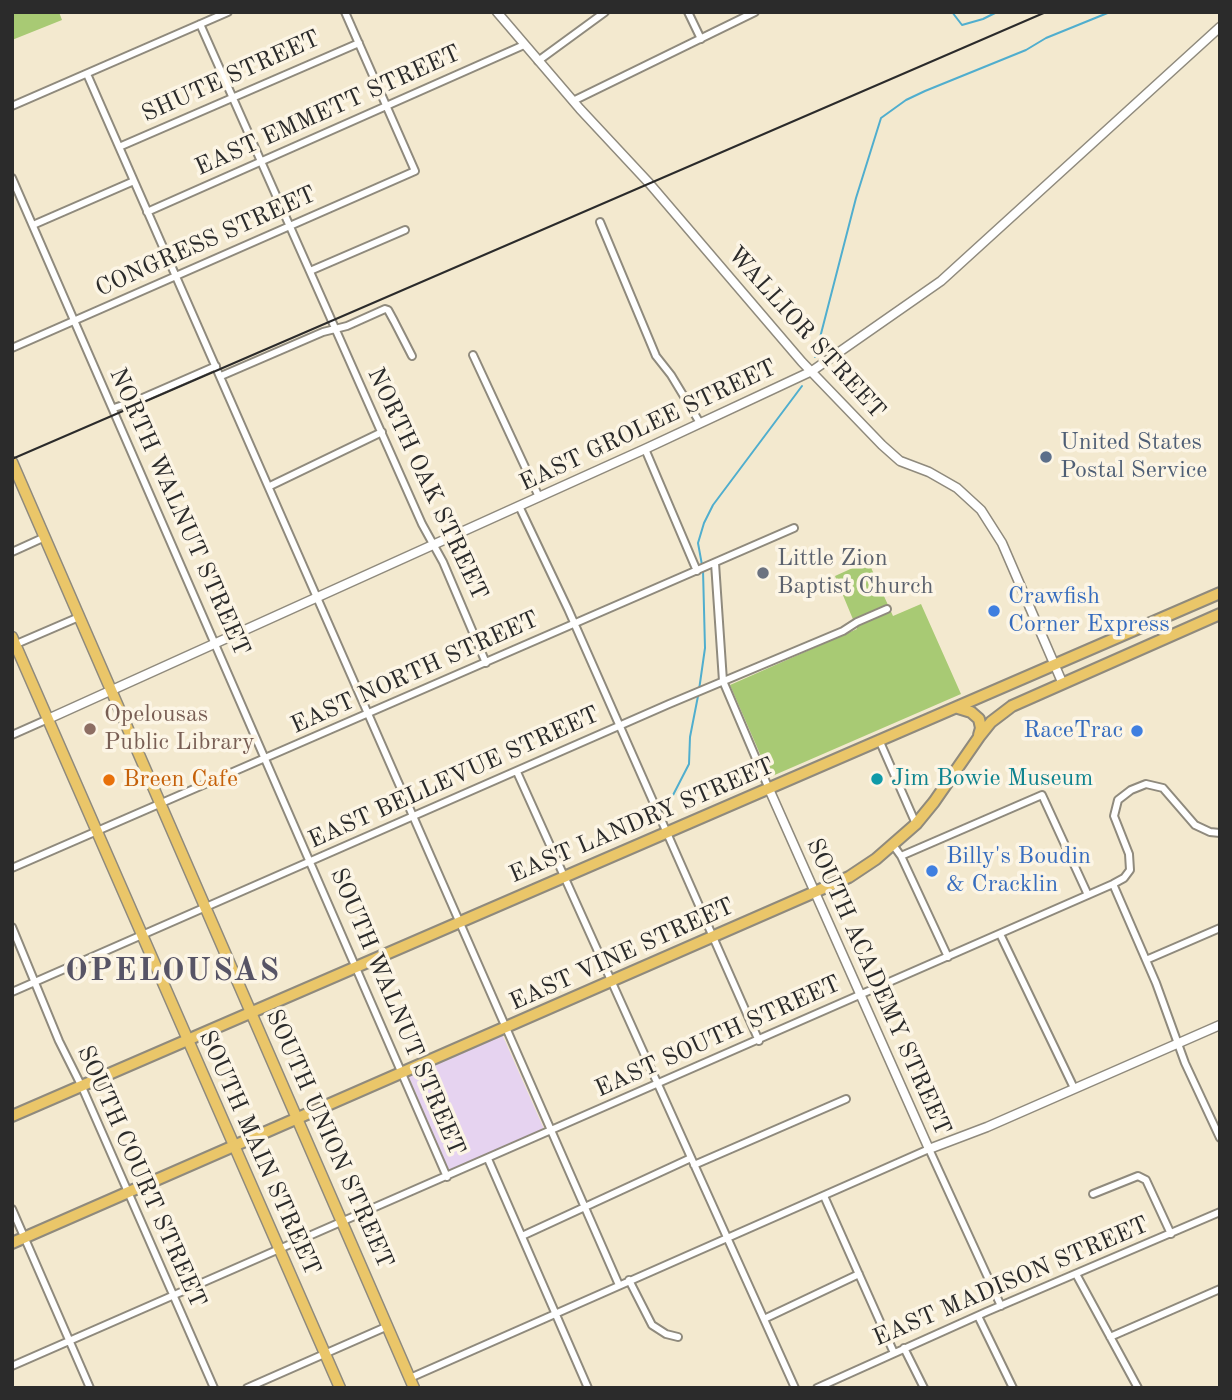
<!DOCTYPE html>
<html>
<head>
<meta charset="utf-8">
<style>
	body { margin:0 }
	#map { position:relative; width:1232px; height:1400px; overflow:hidden; background:#f3e9cf; font-family:"Old Standard TT",serif }
	canvas { display:block }
	.frame { position:absolute; inset:0; border:14px solid #2b2b2b; pointer-events:none }
</style>
</head>
<body>
<div id="map">
<canvas width="1232" height="1400"></canvas>
<div class="frame"></div>
</div>
<script>
const c = document.querySelector('canvas').getContext('2d');
c.lineJoin = 'round';
function paint(path, color) { c.fillStyle = color; c.fill(path, 'evenodd'); }
const shape = rows => new Path2D(rows.map(r => 'M' + r).join(''));
function stroke(path, color, width, dash) { c.strokeStyle = color; c.lineWidth = width; c.lineCap = dash ? 'butt' : 'round'; c.setLineDash(dash || []); c.stroke(path); }
function label(font, color, halo, rows, align = 'center') {
  c.font = font + ' "Old Standard TT",serif'; c.lineWidth = 7; c.setLineDash([]); c.textBaseline = 'middle'; c.strokeStyle = halo; c.fillStyle = color; for (const [text, x, y, turn = 0] of rows) {
    c.save(); c.translate(x, y); c.rotate((+turn || 0) * Math.PI / 180); c.textAlign = isNaN(turn) ? turn : align; if (halo) c.strokeText(text, 0, 0); c.fillText(text, 0, 0); c.restore();
  }
}
const built = shape([
	[502,1034,544,1129,449,1171,408,1075]
]);
const green = shape([
	[12,12,59,12,62,20,12,40],
	[868,561,893,616,921,604,961,694,770,777,730,685,857,629,835,576]
]);
const stream = shape([
	[952,12,962,25,983,19,997,12],
	[815,357,856,198,881,118,906,100,925,91,1026,50,1046,38,1110,12],
	[702,565,698,543,704,523,713,505,802,386],
	[699,690,705,648,703,570],
	[671,799,689,764,690,737,698,696]
]);
const minor = shape([
	[688,12,701,39],
	[200,24,422,524,443,562,486,663],
	[538,61,605,12],
	[87,74,619,1285],
	[573,101,755,12],
	[12,106,228,12],
	[119,147,359,43],
	[12,178,447,1177],
	[147,212,524,45],
	[600,222,656,356,671,375,700,423],
	[33,225,134,181],
	[310,271,405,230],
	[12,348,415,171,345,12],
	[473,355,539,497],
	[221,376,323,332,347,326,385,309,388,310,394,321,412,356],
	[114,408,138,400,216,366],
	[645,449,697,571],
	[270,486,382,432],
	[519,506,568,609,759,1041],
	[12,552,45,537],
	[715,563,723,681,769,789],
	[14,645,79,617],
	[12,735,48,719],
	[880,742,916,824],
	[517,772,795,1388],
	[893,845,901,856,948,957],
	[901,856,1042,795,1088,895],
	[12,868,794,528],
	[1113,884,1156,983,1185,1063,1220,1138],
	[12,927,59,1041,82,1087,214,1388],
	[1000,934,1074,1088],
	[1146,960,1220,928],
	[12,992,669,704,843,631,857,622,887,609],
	[488,1159,588,1388],
	[694,1165,846,1099],
	[1093,1194,1138,1176,1146,1180,1171,1234],
	[824,1196,894,1353],
	[12,1209,90,1388],
	[522,1236,691,1158],
	[1076,1274,1138,1388],
	[629,1280,652,1325,666,1334,678,1337],
	[978,1316,1013,1388],
	[764,1319,859,1274],
	[1110,1337,1220,1289],
	[904,1348,924,1388],
	[12,1366,1113,884,1124,878,1130,870,1129,854,1114,816,1118,800,1131,790,1146,784,1163,788,1195,825,1210,832,1220,833],
	[410,1378,929,1149,1001,1306],
	[247,1388,388,1326],
	[817,1388,986,1312,1220,1212]
]);
const tertiary = shape([
	[497,12,580,109,649,183,802,362,882,445,900,461,929,472,957,488,981,510,1002,543,1062,682],
	[48,719,645,449,812,371,941,281,1220,27],
	[769,789,929,1149,987,1127,1220,1025]
]);
const primary = shape([
	[12,462,414,1388],
	[12,637,340,1388]
]);
const trunk = shape([
	[958,708,971,712,979,719,981,728,979,735],
	[12,1116,1220,593],
	[12,1243,849,877,876,859,916,824,934,802,979,737,991,722,1012,706,1220,614]
]);
const rail = shape([
	[12,459,1046,12]
]);
const markers = [
	[1046,457,7,"#5c6f8a"],
	[763,573,7,"#6b7280"],
	[994,611,7,"#3f7fe0"],
	[90,729,7,"#8d6e63"],
	[1137,731,7,"#3f7fe0"],
	[877,779,7,"#0f9aa8"],
	[109,780,7,"#e8710a"],
	[932,871,7,"#3f7fe0"]
];
const streetNames = [
	["SHUTE STREET",231,77,-24],
	["EAST EMMETT STREET",328,111,-24],
	["CONGRESS STREET",206,242,-24],
	["WALLIOR STREET",806,333,48],
	["EAST GROLEE STREET",648,426,-25],
	["NORTH OAK STREET",427,484,65],
	["NORTH WALNUT STREET",179,512,66],
	["EAST NORTH STREET",415,673,-24],
	["EAST BELLEVUE STREET",454,778,-24],
	["EAST LANDRY STREET",642,821,-23],
	["EAST VINE STREET",622,955,-24],
	["SOUTH ACADEMY STREET",878,987,66],
	["SOUTH WALNUT STREET",397,1012,67],
	["EAST SOUTH STREET",718,1037,-24],
	["SOUTH UNION STREET",329,1139,66],
	["SOUTH MAIN STREET",259,1153,66],
	["SOUTH COURT STREET",141,1177,66],
	["EAST MADISON STREET",1011,1282,-23]
];
const serviceNames = [
	["United States",1060,443],
	["Postal Service",1060,471]
];
const worshipNames = [
	["Little Zion",777,559],
	["Baptist Church",777,587]
];
const shopNames = [
	["Crawfish",1008,597],
	["Corner Express",1008,625],
	["RaceTrac",1123,731,"right"],
	["Billy's Boudin",946,857],
	["& Cracklin",946,885]
];
const educationNames = [
	["Opelousas",104,715],
	["Public Library",104,743]
];
const cultureNames = [
	["Jim Bowie Museum",891,779]
];
const foodNames = [
	["Breen Cafe",123,780]
];
const districtNames = [
	["OPELOUSAS",173,972]
];
paint(built, '#e6d3f0');
paint(green, '#a8ca74');
stroke(stream, '#50aece', 2);
stroke(minor, '#8f8a7d', 10);
stroke(tertiary, '#8f8a7d', 11);
stroke(primary, '#8f8a7d', 13);
stroke(trunk, '#8f8a7d', 14);
stroke(minor, '#fff', 6);
stroke(tertiary, '#fff', 8);
stroke(primary, '#eac669', 10);
stroke(trunk, '#eac669', 10);
stroke(rail, '#2b2b2b', 2);
for (const [x, y, r, color] of markers) { const dot = new Path2D(); dot.arc(x, y, r, 0, 2 * Math.PI); c.fillStyle = color; c.fill(dot); stroke(dot, '#fcf5e5', 2.5); }
label('24px', '#2b2b2b', '#fcf5e5', streetNames);
label('24px', '#4e5e75', '#fcf5e5', serviceNames, 'left');
label('24px', '#5b616d', '#fcf5e5', worshipNames, 'left');
label('24px', '#366cbe', '#fcf5e5', shopNames, 'left');
label('24px', '#785e54', '#fcf5e5', educationNames, 'left');
label('24px', '#0d838f', '#fcf5e5', cultureNames, 'left');
label('24px', '#c56008', '#fcf5e5', foodNames, 'left');
c.letterSpacing = '2px';
label('bold 32px', '#575466', '#fcf5e5', districtNames);
c.letterSpacing = '0px';
</script>
</body>
</html>
